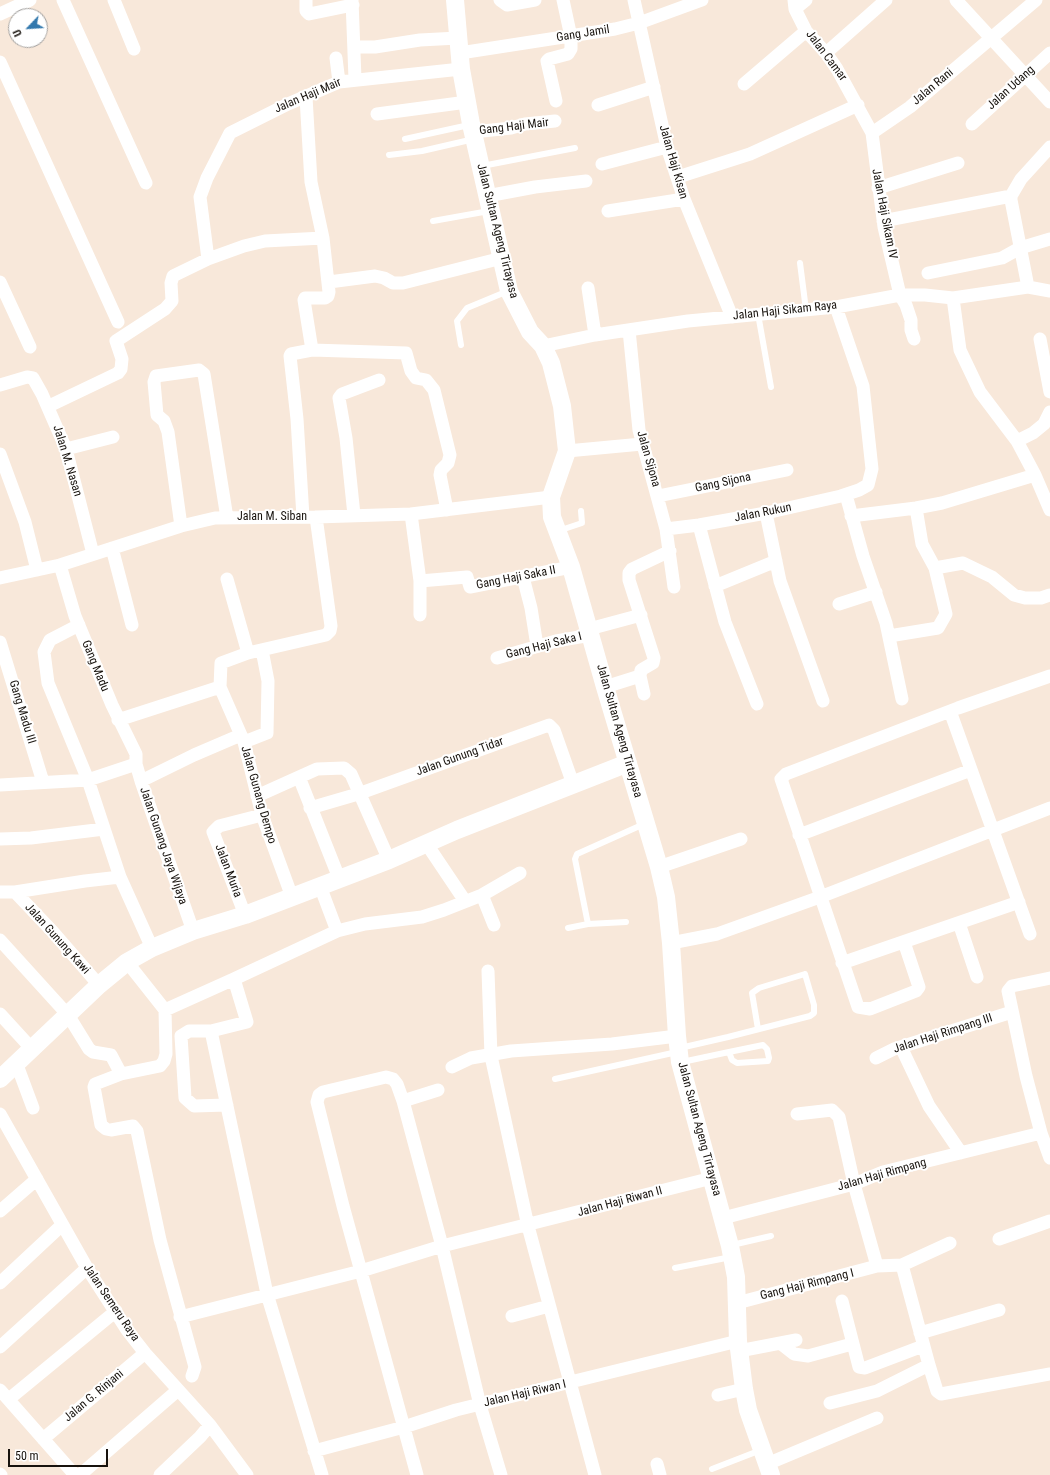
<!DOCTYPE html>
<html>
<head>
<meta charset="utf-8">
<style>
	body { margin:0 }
	#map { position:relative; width:1050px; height:1475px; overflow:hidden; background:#f8e8da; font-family:"Roboto Condensed",sans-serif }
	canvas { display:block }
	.north { position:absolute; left:8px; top:8px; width:40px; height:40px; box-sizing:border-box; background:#fff; border:1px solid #a2a09e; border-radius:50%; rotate:245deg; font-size:11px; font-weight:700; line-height:16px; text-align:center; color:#17120d }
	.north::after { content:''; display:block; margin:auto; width:14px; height:18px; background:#3278ad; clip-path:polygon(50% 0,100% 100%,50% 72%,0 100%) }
	.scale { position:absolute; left:8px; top:1449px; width:100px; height:18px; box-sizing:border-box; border:2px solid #17120d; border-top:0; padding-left:5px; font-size:12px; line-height:14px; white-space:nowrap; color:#17120d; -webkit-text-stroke:3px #fff; paint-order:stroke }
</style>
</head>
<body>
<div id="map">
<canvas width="1050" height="1475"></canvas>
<div class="north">U</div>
<div class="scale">50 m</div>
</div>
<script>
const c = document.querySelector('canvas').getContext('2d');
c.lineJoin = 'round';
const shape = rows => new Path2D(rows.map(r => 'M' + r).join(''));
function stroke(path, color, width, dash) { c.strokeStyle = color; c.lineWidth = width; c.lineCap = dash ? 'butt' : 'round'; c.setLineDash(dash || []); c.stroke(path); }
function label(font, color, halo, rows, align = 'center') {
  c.font = font + ' "Roboto Condensed",sans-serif'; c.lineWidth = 4; c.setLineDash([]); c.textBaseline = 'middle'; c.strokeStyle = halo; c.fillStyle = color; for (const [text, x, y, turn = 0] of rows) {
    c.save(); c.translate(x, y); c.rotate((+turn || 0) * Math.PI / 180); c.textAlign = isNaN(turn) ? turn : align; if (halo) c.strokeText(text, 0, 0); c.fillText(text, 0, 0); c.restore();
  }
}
const lane = shape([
	[405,139,469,125],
	[389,155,422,151,474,139],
	[482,166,575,148],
	[433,221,489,211],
	[800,263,806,310],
	[758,314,771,387],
	[461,345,457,321,467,308,508,291],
	[558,531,582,523,581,511],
	[588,924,575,859,577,854,644,824],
	[568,928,588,924,626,922],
	[680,1048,728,1037,810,1016,814,1013,814,1005,805,974,759,988,752,993,758,1029],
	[682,1062,729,1052,763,1045,767,1049,769,1058,768,1061,737,1063,732,1060,729,1052],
	[555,1079,677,1052],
	[732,1245,771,1236],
	[675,1268,731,1257],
	[712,1469,761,1450]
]);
const street = shape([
	[63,0,146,183],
	[114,0,134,49],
	[306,0,306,11,309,14,353,5],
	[352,0,355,79],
	[500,0,507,5,535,0],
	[634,0,667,147,684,199,732,317],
	[794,0,795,9,806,31,826,53,837,69,872,133,884,227,900,295,906,305,911,320,911,330,914,339],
	[956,0,1050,102],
	[795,9,806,0],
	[0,14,30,0],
	[354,47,375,47,420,40,458,38],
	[460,53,615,29,639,23,702,0],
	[826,53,886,0],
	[336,58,339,82],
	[0,62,118,322],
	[744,84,806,31],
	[556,101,547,61,549,59,568,54,571,49,571,37,563,0],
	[598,105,654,87],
	[377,114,467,102],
	[972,124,1050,53],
	[473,132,511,128,525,124,555,121],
	[872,133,910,107,1036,0],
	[602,164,667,147],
	[678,177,750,154,858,105],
	[878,188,958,163],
	[487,196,535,187,586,181],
	[608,211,684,199],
	[883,221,1011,196],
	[208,259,244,246,265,241,323,238],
	[928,273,1002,258,1020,248,1050,239],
	[0,282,30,347],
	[329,282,375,276,384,278,393,283,403,283,502,258],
	[1028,287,1011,200,1011,196,1021,179,1050,147],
	[588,288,595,335],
	[953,298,960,350,980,392,1017,441,1033,433,1044,424,1050,412],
	[629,330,639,430,666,529,674,587],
	[1040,339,1050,392],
	[543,346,595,335,688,321,836,307,900,295,925,295,953,298,1028,287,1050,291],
	[312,350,406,353,411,371,416,378,426,380,434,390,450,455,448,463,441,470,440,475,447,510],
	[0,385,27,377,33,378,42,394,66,449,93,554],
	[49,406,118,373,121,369,122,359,116,341,165,309,172,301,171,283,173,276,208,259,200,197,207,178,230,133,288,104,339,82,461,69],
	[1017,441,1035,475],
	[66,449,113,437],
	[567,451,642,444],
	[0,454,25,522,37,570],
	[846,495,863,556,886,623,902,699],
	[658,496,787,470],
	[766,513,780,581,823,701],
	[411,514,420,581,420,615],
	[354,515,346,438,339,398,342,394,379,380],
	[851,516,916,508,942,503,1035,475,1050,510],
	[303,517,297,419,290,356,291,354,312,350,304,300,305,298,325,298,328,296,329,292,323,238,311,182,306,97],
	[699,525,725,622,757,704],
	[181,526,168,432,164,421,157,415,154,382,156,376,199,370,204,374,227,518],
	[666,529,699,525,766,513,841,496,859,490,868,485,872,469,863,386,836,307],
	[112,548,132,625],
	[60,565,75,616,112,705,136,754,136,764,141,781,193,931],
	[935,568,963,563,992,577,1014,595,1025,598,1041,598,1050,595],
	[523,577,531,608,537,646],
	[0,578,60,565,181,526,215,518,316,517,411,514,551,497],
	[227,579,248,653],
	[420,581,467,577,470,587,571,567],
	[715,586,776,561],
	[839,604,876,592],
	[79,625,50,640,44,652,48,683,88,780,120,877,152,948],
	[589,629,641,615],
	[889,636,938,628,946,614,935,568,922,544,916,508],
	[0,642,43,782],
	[497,658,556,641,591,635],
	[605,687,640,676],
	[644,694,640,676,641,670,653,663,654,658,629,580,629,573,632,569,670,551],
	[950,711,1030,934],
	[118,720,220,687],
	[244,742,267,733,268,681,262,650],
	[299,777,339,878],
	[141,781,194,755,236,737,241,738],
	[0,785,88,780,136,764],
	[257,796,317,769,344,768,351,774,389,860],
	[310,808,358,794,549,725,554,730,573,784],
	[799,835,971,770],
	[0,839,31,838,104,829],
	[426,843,465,901],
	[659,867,741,839],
	[320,886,337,931],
	[0,892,15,892,85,881,120,877],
	[15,892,53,932,99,985],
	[482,895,494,925],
	[292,897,262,815,244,742,220,687,221,663,248,653,326,635,330,631,331,626,316,517],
	[245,915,213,832,219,826,262,815],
	[959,923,977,977],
	[0,940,68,1015,89,1049,93,1052,111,1055,121,1074,95,1084,94,1087,101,1125,106,1129,111,1130,133,1126,137,1131,160,1240,195,1367,192,1376],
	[904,942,919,987,916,991,870,1009,858,1007,781,779,786,774,958,708,1050,676],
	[671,943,717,934,820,897,1050,808],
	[127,962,165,1010],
	[842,963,1019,902],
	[488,971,491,1056,528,1226,595,1475],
	[1050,978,1012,986,1008,991,1026,1076,1041,1133,1050,1158],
	[0,1014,32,1049],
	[211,1031,189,1031,181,1036,185,1098,194,1106,227,1105],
	[901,1047,929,1106,961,1153],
	[876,1058,894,1049,1012,1012],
	[17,1065,33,1108],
	[452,1067,471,1058,511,1051,612,1044,677,1036],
	[121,1074,160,1066,164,1061,166,1054,165,1010,234,979],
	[403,1101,438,1090],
	[0,1114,87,1268,127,1330,145,1353,210,1425,247,1475],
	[797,1114,832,1110,839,1117,854,1184,877,1266],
	[0,1211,37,1179],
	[723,1218,854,1184,883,1172,1041,1133],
	[999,1239,1050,1221],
	[902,1265,950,1243],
	[0,1283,62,1225],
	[842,1301,859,1367,865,1368,923,1346],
	[737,1303,877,1266,902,1265,929,1365,937,1391,941,1394,1050,1374],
	[512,1316,549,1306],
	[180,1317,361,1271,442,1246,712,1178],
	[920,1333,999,1310],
	[780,1343,794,1354,808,1356,852,1344],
	[0,1347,87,1268],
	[739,1351,796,1340],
	[0,1390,75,1475],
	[718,1395,744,1389],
	[9,1399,116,1311],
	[830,1403,877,1391,929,1365],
	[43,1439,145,1353],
	[314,1451,404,1427,456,1410,738,1341],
	[657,1464,660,1475],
	[767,1464,877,1418],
	[0,1474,1,1475],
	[80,1475,178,1390],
	[160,1475,200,1437,210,1425],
	[322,1475,267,1294,211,1031,247,1022,234,979,337,931,365,924,422,917,444,910,482,895,520,873],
	[417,1475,343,1206,317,1102,319,1095,323,1092,386,1077,393,1079,397,1084,403,1101,442,1246,480,1405,501,1475]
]);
const secondary = shape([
	[455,0,461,69,471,124,509,291,530,332,543,346,551,363,562,406,567,451,551,497,552,517,571,567,605,687,659,867,666,897,671,943,677,1036,680,1062,730,1246,736,1277,738,1341,744,1389,748,1410,771,1475],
	[0,1079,99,985,127,962,152,948,193,931,245,915,389,860,457,830,628,763]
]);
const streetNames = [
	["Gang Jamil",583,34,-9],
	["Jalan Camar",826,56,53],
	["Jalan Rani",933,87,-40],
	["Jalan Udang",1011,88,-42],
	["Jalan Haji Mair",308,96,-23],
	["Gang Haji Mair",514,127,-7],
	["Jalan Haji Kisan",673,162,74],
	["Jalan Haji Sikam IV",884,214,79],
	["Jalan Sultan Ageng Tirtayasa",497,231,76],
	["Jalan Haji Sikam Raya",785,311,-6],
	["Jalan Sijona",648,459,74],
	["Jalan M. Nasan",67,461,73],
	["Gang Sijona",723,483,-12],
	["Jalan Rukun",763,513,-11],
	["Jalan M. Siban",272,517],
	["Gang Haji Saka II",516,578,-11],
	["Gang Haji Saka I",544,646,-14],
	["Gang Madu",95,666,68],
	["Gang Madu III",22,712,73],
	["Jalan Sultan Ageng Tirtayasa",619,731,74],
	["Jalan Gunung Tidar",460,757,-20],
	["Jalan Gunang Dempo",258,795,74],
	["Jalan Gunang Jaya Wijaya",163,846,71],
	["Jalan Muria",228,871,69],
	["Jalan Gunung Kawi",57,939,48],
	["Jalan Haji Rimpang III",943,1034,-18],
	["Jalan Sultan Ageng Tirtayasa",699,1129,75],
	["Jalan Haji Rimpang",882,1175,-16],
	["Jalan Haji Riwan II",620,1202,-15],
	["Gang Haji Rimpang I",807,1285,-14],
	["Jalan Semeru Raya",111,1303,56],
	["Jalan Haji Riwan I",525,1394,-13],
	["Jalan G. Rinjani",94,1396,-40]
];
stroke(lane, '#fff', 6);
stroke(street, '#fff', 13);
stroke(secondary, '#fff', 18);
label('12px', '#17120d', '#fff', streetNames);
</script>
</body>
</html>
